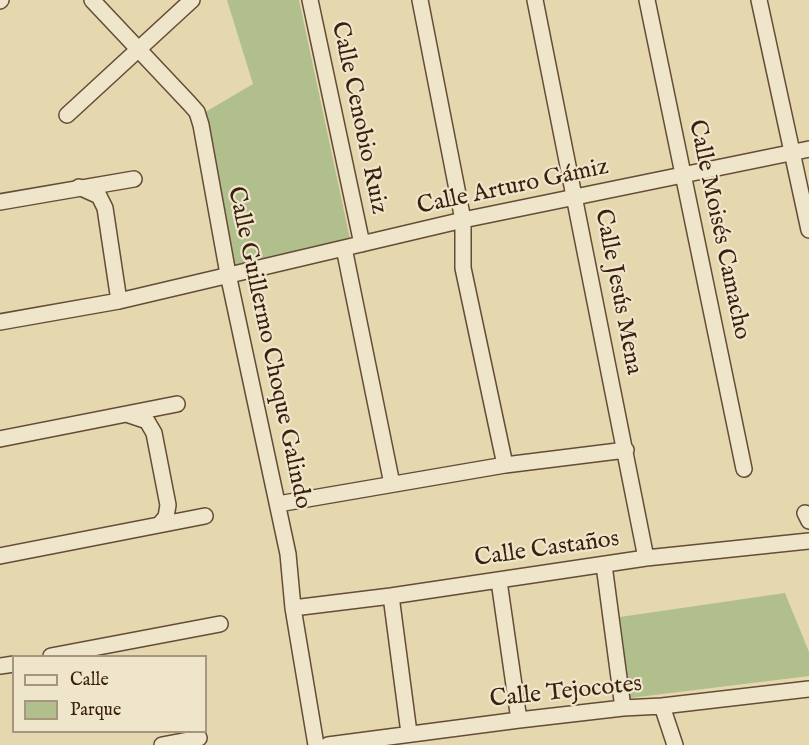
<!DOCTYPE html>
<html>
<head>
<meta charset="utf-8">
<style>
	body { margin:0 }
	#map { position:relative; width:809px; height:745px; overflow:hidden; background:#e5d7ae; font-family:"IM FELL English",serif }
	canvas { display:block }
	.legend { position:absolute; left:12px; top:655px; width:195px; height:78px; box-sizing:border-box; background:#eee5ca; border:2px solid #a6957f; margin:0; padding:8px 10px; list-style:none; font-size:18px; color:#3a1e0f }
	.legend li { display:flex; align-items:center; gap:12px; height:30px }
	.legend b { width:30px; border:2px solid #a6957f }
</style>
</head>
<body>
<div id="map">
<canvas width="809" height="745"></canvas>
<ul class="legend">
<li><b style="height:8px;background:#eee5ca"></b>Calle</li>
<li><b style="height:16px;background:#b1bf8c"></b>Parque</li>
</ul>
</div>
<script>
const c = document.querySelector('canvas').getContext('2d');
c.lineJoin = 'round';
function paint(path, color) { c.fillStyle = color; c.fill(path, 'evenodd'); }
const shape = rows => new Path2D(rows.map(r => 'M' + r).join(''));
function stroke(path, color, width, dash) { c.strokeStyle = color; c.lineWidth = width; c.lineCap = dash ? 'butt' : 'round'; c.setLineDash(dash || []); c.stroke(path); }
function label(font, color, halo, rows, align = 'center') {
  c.font = font + ' "IM FELL English",serif'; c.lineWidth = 4.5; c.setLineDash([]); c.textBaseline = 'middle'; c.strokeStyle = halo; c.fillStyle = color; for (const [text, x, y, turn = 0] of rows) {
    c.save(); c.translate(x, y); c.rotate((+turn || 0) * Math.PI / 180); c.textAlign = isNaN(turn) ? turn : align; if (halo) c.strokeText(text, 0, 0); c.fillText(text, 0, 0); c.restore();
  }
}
const green = shape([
	[227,0,299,0,350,239,231,266,202,114,253,84],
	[785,593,809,652,809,676,630,698,620,617]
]);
const street = shape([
	[92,0,189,103,197,112,201,125,228,274,288,554,293,608,316,745],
	[310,0,362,244],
	[420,0,463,220,463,268,505,465],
	[535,0,646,558],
	[647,0,744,469],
	[759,0,809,230],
	[0,1,1,0],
	[67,115,192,0],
	[79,187,99,196,105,208,119,301],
	[0,202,134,179],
	[344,248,392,484],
	[0,322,119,301,463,220,809,149],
	[129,415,147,421,154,433,168,505,166,517,159,525],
	[0,439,177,404],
	[278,504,505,465,626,450],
	[805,513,809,521],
	[0,556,205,516],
	[604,565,623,708],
	[499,581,519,720],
	[391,596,409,733],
	[293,608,391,596,646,558,809,541],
	[51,656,220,624],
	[0,666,14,664],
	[662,706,675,745],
	[162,745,199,738],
	[328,745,519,720,623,708,662,706,809,689]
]);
const streetNames = [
	["Calle Cenobio Ruiz",358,118,78],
	["Calle Arturo Gámiz",513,188,-12],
	["Calle Moisés Camacho",718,230,78],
	["Calle Jesús Mena",617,292,79],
	["Calle Guillermo Choque Galindo",268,348,78],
	["Calle Castaños",547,550,-8],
	["Calle Tejocotes",566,693,-6]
];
paint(green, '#b1bf8c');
stroke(street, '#654c37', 18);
stroke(street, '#eee5ca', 15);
label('24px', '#3a1e0f', '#eee5ca', streetNames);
</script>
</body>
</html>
